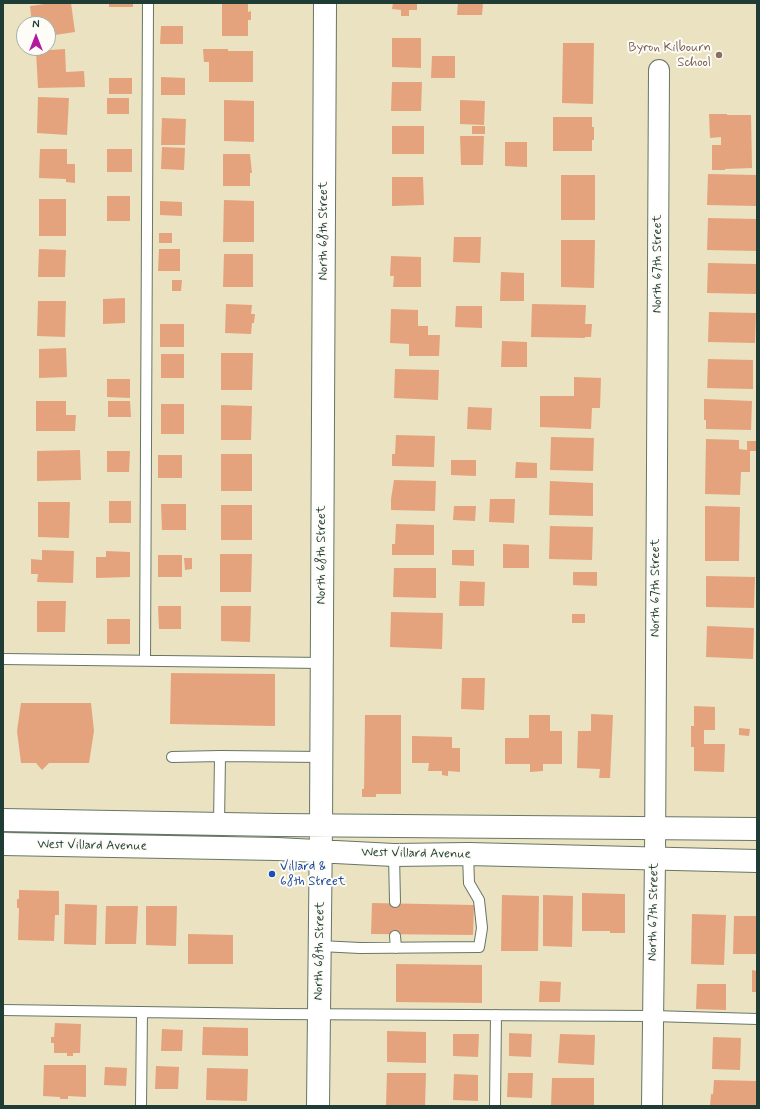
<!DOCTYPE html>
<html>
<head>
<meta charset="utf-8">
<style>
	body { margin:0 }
	#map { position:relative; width:760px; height:1109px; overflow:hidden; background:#eae2c0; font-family:Mynerve,sans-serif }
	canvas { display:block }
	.frame { position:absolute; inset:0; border:4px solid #1f3d34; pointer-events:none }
	.north { position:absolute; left:16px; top:16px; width:40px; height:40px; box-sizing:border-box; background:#fdfcf7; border:1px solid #a4b0a9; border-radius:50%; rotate:0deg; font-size:11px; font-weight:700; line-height:16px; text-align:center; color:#1f3d34 }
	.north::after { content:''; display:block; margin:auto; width:14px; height:18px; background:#b5179e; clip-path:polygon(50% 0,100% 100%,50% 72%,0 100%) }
</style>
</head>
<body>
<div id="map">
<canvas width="760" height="1109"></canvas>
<div class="frame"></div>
<div class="north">N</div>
</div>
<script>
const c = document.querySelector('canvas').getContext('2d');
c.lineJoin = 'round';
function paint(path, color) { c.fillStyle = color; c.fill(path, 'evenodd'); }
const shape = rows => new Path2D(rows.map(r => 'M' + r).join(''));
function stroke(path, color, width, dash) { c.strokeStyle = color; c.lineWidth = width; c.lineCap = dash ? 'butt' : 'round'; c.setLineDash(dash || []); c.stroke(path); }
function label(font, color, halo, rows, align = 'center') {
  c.font = font + ' Mynerve,sans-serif'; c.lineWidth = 4; c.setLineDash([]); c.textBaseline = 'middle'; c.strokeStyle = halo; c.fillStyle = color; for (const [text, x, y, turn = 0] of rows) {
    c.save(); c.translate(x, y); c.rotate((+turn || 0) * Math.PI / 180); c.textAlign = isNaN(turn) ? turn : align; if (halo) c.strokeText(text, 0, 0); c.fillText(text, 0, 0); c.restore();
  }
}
const building = shape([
	[52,3,71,3,75,32,48,36,48,24,32,24,30,6],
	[109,3,133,3,133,7,109,7],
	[222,3,248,3,248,12,251,11,251,20,248,20,248,36,222,36],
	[393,3,417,3,417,10,409,10,409,16,401,16,401,10,392,9],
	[458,3,483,3,482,15,457,15],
	[161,26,183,26,183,44,160,44],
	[392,38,421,38,421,68,392,67],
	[563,43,594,43,593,104,562,103],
	[65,49,66,72,84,71,85,87,38,88,36,51],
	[203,49,228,49,228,51,253,51,253,82,209,82,209,62,204,62],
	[432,56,455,56,455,78,431,78],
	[161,77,185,78,185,95,161,95],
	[109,78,132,78,132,94,109,94],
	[392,82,422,82,421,111,391,111],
	[38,97,69,98,67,135,37,133],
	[107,98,129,98,129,114,107,114],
	[224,100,254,101,254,142,224,141],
	[460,100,485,101,484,125,460,124],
	[709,114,727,114,727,115,751,115,752,168,725,169,725,170,712,170,712,145,721,145,721,137,710,138],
	[553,117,592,117,592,127,594,127,594,140,592,140,592,151,553,151],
	[162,118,186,119,185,145,161,145],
	[392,126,424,126,424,154,392,154],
	[472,126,485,126,485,134,472,134],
	[460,136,484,136,483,165,461,165],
	[505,142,527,142,527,167,505,166],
	[162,147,185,148,184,170,161,169],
	[40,149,67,149,67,164,75,164,75,183,66,182,66,179,39,178],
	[107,149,132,149,132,172,107,172],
	[223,154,250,154,252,173,250,173,250,186,223,186],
	[708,174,757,175,757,206,707,205],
	[561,175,595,175,595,220,561,220],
	[392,177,423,177,424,205,392,206],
	[107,196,130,196,130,221,107,221],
	[39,199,66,199,66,236,39,236],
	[224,200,254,201,254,242,223,242],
	[160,201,182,202,182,216,160,215],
	[708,218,757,219,757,251,707,250],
	[159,233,172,233,172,243,159,243],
	[454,237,481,237,480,263,453,262],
	[561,240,595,240,594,288,561,287],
	[39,249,66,250,65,277,38,277],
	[159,249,180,249,180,271,158,271],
	[224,254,253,254,253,287,223,287],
	[391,256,421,257,421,287,393,287,394,276,390,276],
	[708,263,757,264,757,294,707,293],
	[501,272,524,273,524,301,500,301],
	[172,280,182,280,181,291,172,291],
	[125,298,125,323,103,324,103,299],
	[38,301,66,301,65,337,37,336],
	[226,304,252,305,251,314,255,314,254,323,252,323,251,334,225,333],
	[532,304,586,305,585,324,592,324,591,337,585,337,585,338,531,337],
	[456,306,482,306,482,328,455,327],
	[391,309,418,310,418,326,428,326,428,335,440,335,439,356,409,356,409,344,390,343],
	[709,312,756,313,755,343,708,342],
	[160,324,184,324,184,347,160,347],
	[502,341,527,342,527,367,501,367],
	[66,348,67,377,39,378,39,349],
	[221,353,253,353,252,390,221,390],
	[161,354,184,354,184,378,161,378],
	[708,359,753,360,753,389,707,388],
	[395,369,439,370,438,400,394,398],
	[574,377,601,378,600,408,592,408,591,429,540,427,540,396,574,396],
	[107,379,130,379,130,398,107,397],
	[704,399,752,401,751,430,706,429,706,420,704,420],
	[36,401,66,401,66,415,76,415,75,431,36,431],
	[108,401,130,401,131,417,108,417],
	[161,404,184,404,184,434,161,434],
	[221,405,252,406,251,440,221,440],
	[468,407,492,408,491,430,467,429],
	[396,435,435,436,434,467,392,466,392,454,395,454],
	[551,437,594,438,593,471,550,470],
	[706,439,739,440,739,449,747,450,747,441,757,441,757,451,750,451,750,472,741,472,740,495,705,494],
	[80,450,81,480,37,481,37,451],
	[107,451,130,451,129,472,107,472],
	[221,454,252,454,252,491,221,491],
	[158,455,182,455,182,478,158,478],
	[451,460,476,460,476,476,451,475],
	[516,462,537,463,537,478,515,478],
	[394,480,436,481,435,511,391,510,391,499],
	[550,481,593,483,593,516,549,515],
	[490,499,515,499,514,523,489,522],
	[109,501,131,501,131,523,109,523],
	[38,502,70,502,69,538,38,537],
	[161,504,186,504,186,530,162,530],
	[221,505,252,505,252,540,221,540],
	[454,506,476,506,475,521,453,520],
	[705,506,740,507,739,561,705,561],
	[396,524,434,525,434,555,392,555,392,544,395,544],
	[550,526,593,527,592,560,549,559],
	[503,544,529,545,529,568,503,568],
	[42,550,74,551,73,583,37,582,38,574,31,574,31,559,42,560],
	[452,550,474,550,474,566,452,565],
	[106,551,130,552,130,577,96,578,96,557,106,557],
	[220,554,252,554,251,592,220,592],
	[158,555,182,555,182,577,158,577],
	[184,558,192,558,192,569,185,570],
	[394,568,436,568,436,598,393,597],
	[573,572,597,572,597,586,573,585],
	[706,576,755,577,754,608,706,607],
	[460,581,485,582,484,606,459,606],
	[37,601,66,601,65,632,37,632],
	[158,606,181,606,181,629,159,629],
	[221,606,251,606,250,642,221,641],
	[391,612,443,613,442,649,390,647],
	[572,614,585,614,585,623,572,623],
	[107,619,130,619,130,644,107,644],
	[707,626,754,628,753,659,706,657],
	[171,673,275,674,275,726,170,724],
	[462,678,485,678,484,710,461,709],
	[21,703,91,703,94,731,89,763,49,763,42,770,36,763,21,763,17,731],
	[694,706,715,707,715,730,704,730,704,744,725,744,724,772,694,771,694,747,691,747,691,726,694,726],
	[591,714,613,715,610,778,599,778,600,769,577,768,578,731,591,731],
	[365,715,401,715,401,794,376,794,376,797,362,797,362,789,364,789],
	[529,715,550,715,550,731,562,731,562,764,543,764,543,771,530,772,530,764,505,764,505,738,529,738],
	[739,728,750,729,749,736,739,735],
	[412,736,452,737,452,748,460,748,460,772,448,771,448,776,442,775,442,771,428,771,429,763,412,763],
	[19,890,59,891,59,915,55,915,54,941,18,940,19,908,17,908,17,899,19,899],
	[582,893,625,894,625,933,610,933,610,931,582,931],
	[502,895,539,896,538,951,501,951],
	[543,895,573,896,572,947,543,946],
	[372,903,474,905,473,935,371,934],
	[65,904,97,905,96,945,64,944],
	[106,906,138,906,136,944,105,944],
	[146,906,177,906,176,946,146,945],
	[692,914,726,915,724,965,691,964],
	[734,916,757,916,757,954,733,954],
	[188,934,233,935,233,964,188,964],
	[396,964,482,965,482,1003,396,1002],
	[752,970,757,971,757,992,752,992],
	[540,981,561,982,560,1002,539,1002],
	[697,984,726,984,726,1010,696,1009],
	[55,1023,81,1024,80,1053,73,1053,73,1056,67,1056,67,1053,54,1053,54,1043,51,1043,51,1037,54,1037],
	[203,1027,248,1028,248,1056,202,1055],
	[162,1029,183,1030,182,1051,161,1051],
	[387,1031,426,1032,426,1063,387,1062],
	[509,1033,532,1034,531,1057,509,1056],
	[453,1034,479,1034,478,1057,453,1056],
	[560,1034,595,1035,594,1065,558,1063],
	[713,1037,741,1038,740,1070,712,1069],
	[44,1065,86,1065,86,1097,68,1096,68,1099,60,1099,60,1097,43,1096],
	[156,1066,179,1067,178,1089,155,1089],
	[105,1067,127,1068,126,1086,104,1085],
	[207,1068,248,1069,247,1101,206,1100],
	[387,1073,426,1073,425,1106,386,1105],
	[508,1073,533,1073,532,1098,507,1097],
	[454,1074,478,1075,478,1101,453,1100],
	[552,1078,594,1078,594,1106,551,1106],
	[714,1080,757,1081,757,1106,710,1106,711,1094,713,1094]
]);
const service = shape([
	[3,659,322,663],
	[145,661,148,3],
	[172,757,220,756],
	[219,824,220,756,322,757],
	[394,855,395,902],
	[395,936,396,948],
	[320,946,360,948,479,947,482,928,479,900,469,883,468,854],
	[3,1010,276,1014,652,1016,757,1019],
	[141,1106,142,1012],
	[495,1106,496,1015]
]);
const minor = shape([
	[652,1106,655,858,659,70]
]);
const tertiary = shape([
	[3,820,278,825,757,829],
	[3,844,277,849,394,855,468,854,757,861],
	[318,1106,321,825,325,3]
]);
const markers = [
	[719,55,4,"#8d6e63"],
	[272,874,4,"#1a4fb4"]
];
const educationNames = [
	["Byron Kilbourn",711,48],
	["School",711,63]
];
const streetNames = [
	["North 68th Street",324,231,-90],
	["North 67th Street",658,264,-90],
	["North 68th Street",322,555,-90],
	["North 67th Street",656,588,-90],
	["West Villard Avenue",92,846,1],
	["West Villard Avenue",416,854,1],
	["North 67th Street",654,912,-89],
	["North 68th Street",320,951,-89]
];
const transitNames = [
	["Villard &",280,867],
	["68th Street",280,882]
];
paint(building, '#e5a37d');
stroke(service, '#667765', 12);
stroke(minor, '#667765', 22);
stroke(tertiary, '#667765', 24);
stroke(service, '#fff', 10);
stroke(minor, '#fff', 20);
stroke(tertiary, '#fff', 22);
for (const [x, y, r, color] of markers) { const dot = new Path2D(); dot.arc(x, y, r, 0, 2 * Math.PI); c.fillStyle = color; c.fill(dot); stroke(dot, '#fdfcf7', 1.5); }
label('13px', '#785e54', '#fdfcf7', educationNames, 'right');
label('13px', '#1f3d34', '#fdfcf7', streetNames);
label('13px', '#164399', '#fdfcf7', transitNames, 'left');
</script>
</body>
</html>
